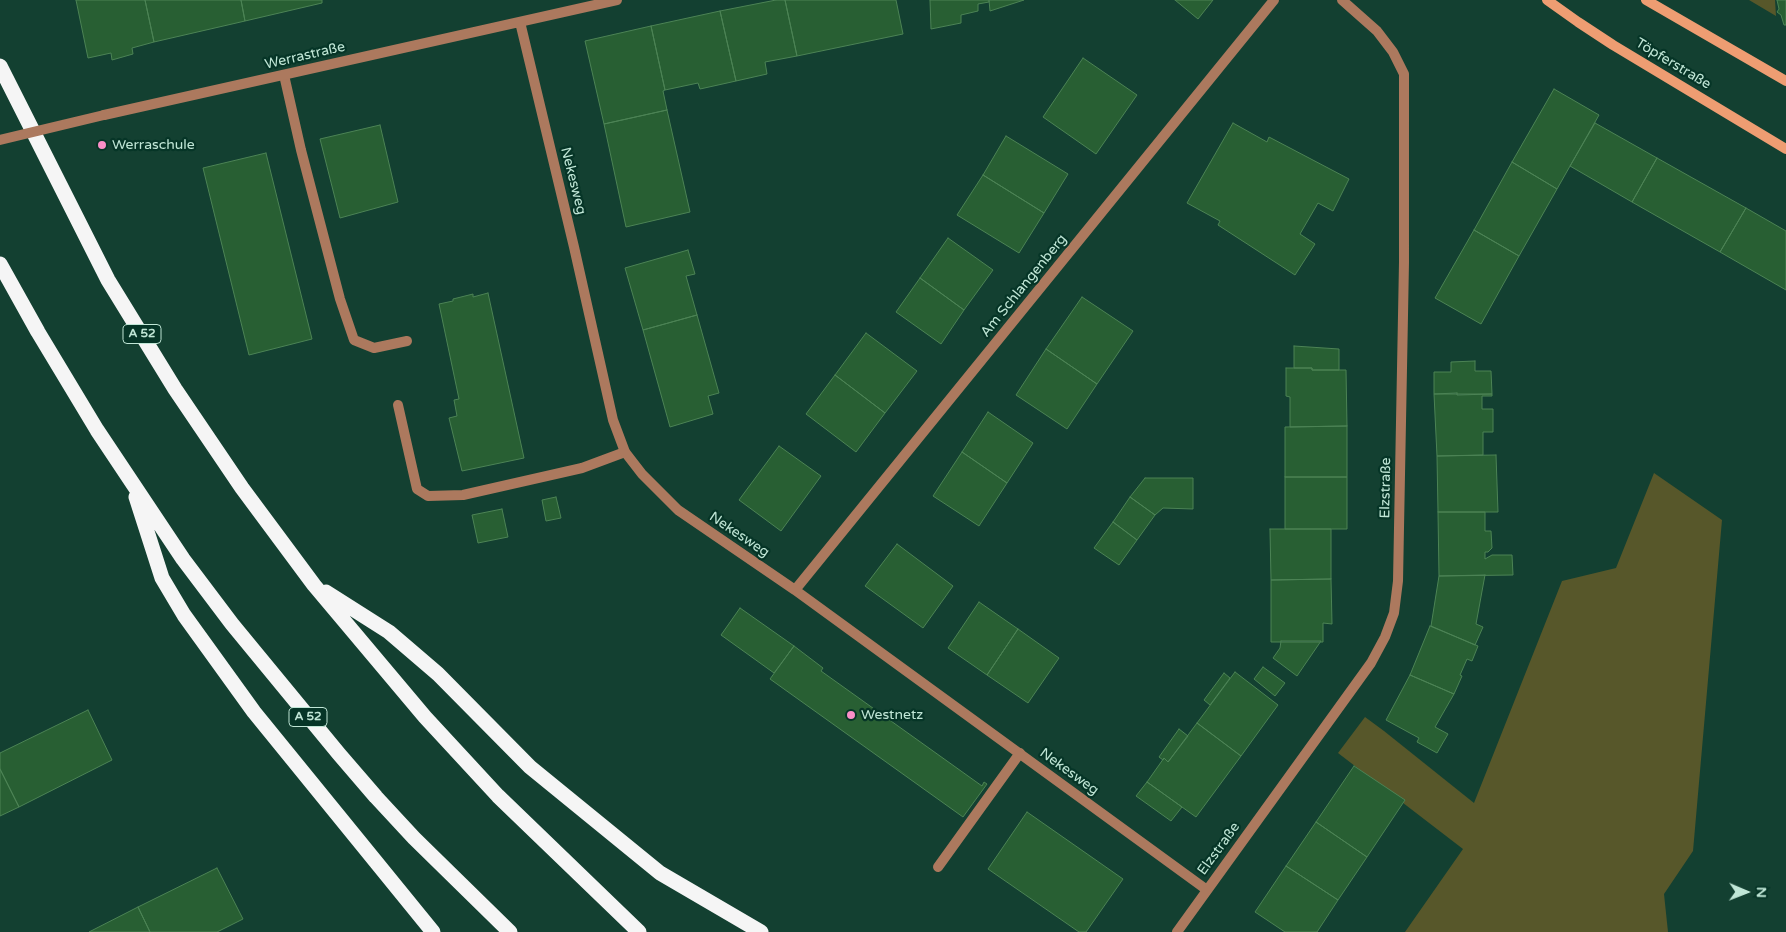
<!DOCTYPE html>
<html>
<head>
<meta charset="utf-8">
<style>
	body { margin:0 }
	#map { position:relative; width:1786px; height:932px; overflow:hidden; background:#134031; font-family:"Varela Round",sans-serif }
	canvas { display:block }
	.north { position:absolute; left:1721px; top:867px; width:50px; height:50px; -webkit-text-stroke:4px #063527; paint-order:stroke; rotate:91deg; font-size:14px; font-weight:700; line-height:20px; text-align:center; color:#c0e6d6 }
	.north::after { content:''; display:block; margin:auto; width:18px; height:22px; background:#c0e6d6; clip-path:polygon(50% 0,100% 100%,50% 72%,0 100%) }
</style>
</head>
<body>
<div id="map">
<canvas width="1786" height="932"></canvas>
<div class="north">N</div>
</div>
<script>
const c = document.querySelector('canvas').getContext('2d');
c.lineJoin = 'round';
function paint(path, color) { c.fillStyle = color; c.fill(path, 'evenodd'); }
const shape = rows => new Path2D(rows.map(r => 'M' + r).join(''));
function stroke(path, color, width, dash) { c.strokeStyle = color; c.lineWidth = width; c.lineCap = dash ? 'butt' : 'round'; c.setLineDash(dash || []); c.stroke(path); }
function label(font, color, halo, rows, align = 'center') {
  c.font = font + ' "Varela Round",sans-serif'; c.lineWidth = 4.5; c.setLineDash([]); c.textBaseline = 'middle'; c.strokeStyle = halo; c.fillStyle = color; for (const [text, x, y, turn = 0] of rows) {
    c.save(); c.translate(x, y); c.rotate((+turn || 0) * Math.PI / 180); c.textAlign = isNaN(turn) ? turn : align; if (halo) c.strokeText(text, 0, 0); c.fillText(text, 0, 0); c.restore();
  }
}
const green = shape([
	[1749,0,1775,0,1776,16],
	[1654,473,1722,520,1693,851,1664,894,1668,932,1405,932,1463,849,1338,753,1365,717,1384,731,1474,803,1562,581,1616,568]
]);
const building = shape([
	[76,0,145,0,154,42,132,48,133,54,112,60,111,53,88,58,76,0],
	[145,0,241,0,245,21,154,42,145,0],
	[241,0,322,0,322,3,245,21,241,0],
	[776,0,785,0,797,56,765,62,767,74,736,81,720,11,776,0],
	[785,0,896,0,903,34,797,56,785,0],
	[930,0,989,0,989,2,978,4,978,11,961,15,961,23,931,29,930,0],
	[989,0,1024,0,990,11,989,0],
	[1175,0,1213,0,1198,19,1175,0],
	[1777,0,1786,0,1786,25,1784,25,1781,15,1777,12,1779,9,1777,0],
	[720,11,736,81,700,89,698,83,665,90,651,26,720,11],
	[651,26,665,90,663,91,667,110,604,124,585,41,651,26],
	[1083,58,1137,95,1096,154,1043,117,1083,58],
	[1554,89,1599,115,1557,189,1512,162,1554,89],
	[667,110,690,212,626,227,604,124,667,110],
	[1233,123,1267,142,1269,137,1349,179,1333,211,1318,203,1300,234,1315,244,1295,275,1218,225,1220,221,1187,203,1233,123],
	[1595,123,1657,158,1632,202,1570,166,1595,123],
	[380,125,398,202,340,218,320,139,380,125],
	[1006,136,1068,174,1044,213,983,175,1006,136],
	[266,153,312,339,249,355,203,168,266,153],
	[1657,158,1746,208,1720,252,1632,202,1657,158],
	[1512,162,1557,189,1519,256,1474,230,1512,162],
	[983,175,1044,213,1019,253,957,215,983,175],
	[1746,208,1786,231,1786,290,1720,252,1746,208],
	[1474,230,1519,256,1481,324,1435,298,1474,230],
	[948,238,993,270,964,310,920,278,948,238],
	[688,250,695,274,686,276,697,315,643,330,625,268,688,250],
	[920,278,964,310,941,344,896,312,920,278],
	[488,293,524,458,462,471,449,418,457,416,454,400,459,399,439,304,453,301,453,299,473,294,473,297,488,293],
	[1082,297,1133,331,1097,384,1046,349,1082,297],
	[697,315,719,393,708,396,713,414,670,427,643,330,697,315],
	[866,333,917,371,885,413,835,375,866,333],
	[1294,346,1339,349,1339,370,1312,370,1312,368,1294,368,1294,346],
	[1046,349,1097,384,1067,429,1016,395,1046,349],
	[1475,361,1475,371,1491,371,1492,394,1434,394,1434,372,1451,372,1451,362,1475,361],
	[1286,368,1312,368,1312,370,1346,370,1347,426,1290,427,1290,397,1286,396,1286,368],
	[835,375,885,413,856,452,806,414,835,375],
	[1457,393,1457,395,1492,394,1492,396,1482,396,1482,409,1493,409,1493,432,1483,432,1483,455,1437,456,1434,394,1457,393],
	[988,412,1033,443,1007,483,962,452,988,412],
	[1347,426,1347,477,1285,477,1285,427,1347,426],
	[779,446,821,476,781,531,739,500,779,446],
	[962,452,1007,483,979,526,933,496,962,452],
	[1496,455,1498,512,1438,512,1437,456,1496,455],
	[1285,477,1347,477,1347,529,1285,529,1285,477],
	[1145,478,1193,478,1193,509,1163,508,1155,515,1130,497,1145,478],
	[556,497,561,518,546,521,542,500,556,497],
	[1130,497,1155,515,1137,540,1113,522,1130,497],
	[502,509,508,537,478,543,472,515,502,509],
	[1438,512,1485,512,1485,531,1491,531,1492,548,1488,552,1485,552,1485,559,1492,555,1512,555,1513,575,1439,576,1438,512],
	[1113,522,1137,540,1119,565,1094,548,1113,522],
	[1270,529,1331,529,1331,579,1271,580,1270,529],
	[897,544,953,586,923,628,865,586,897,544],
	[1485,575,1476,624,1483,627,1475,645,1431,626,1439,576,1485,575],
	[1331,579,1332,624,1323,623,1323,642,1271,642,1271,580,1331,579],
	[979,602,1018,629,987,675,948,648,979,602],
	[740,608,794,646,774,673,721,635,740,608],
	[1430,626,1478,646,1472,661,1467,659,1460,675,1462,676,1454,694,1410,675,1430,626],
	[1018,629,1059,658,1028,703,987,675,1018,629],
	[1281,641,1321,641,1297,676,1273,658,1280,648,1281,641],
	[794,646,823,668,821,671,982,786,984,782,987,784,963,817,770,679,794,646],
	[1263,667,1285,683,1275,696,1254,679,1263,667],
	[1235,672,1278,705,1241,756,1197,723,1235,672],
	[1224,673,1230,678,1210,705,1204,700,1224,673],
	[1410,675,1454,694,1435,727,1448,734,1437,753,1417,742,1419,738,1386,720,1410,675],
	[88,710,112,760,19,807,0,769,0,753,88,710],
	[1197,723,1241,756,1196,817,1147,782,1164,758,1168,762,1197,723],
	[1179,729,1188,736,1168,762,1164,758,1163,760,1159,757,1179,729],
	[1354,766,1405,800,1367,857,1316,822,1354,766],
	[0,769,19,807,0,816,0,769],
	[1147,782,1182,807,1171,821,1136,796,1147,782],
	[1027,812,1123,879,1086,932,1079,932,988,869,1027,812],
	[1316,822,1367,857,1338,900,1286,866,1316,822],
	[1286,866,1338,900,1317,932,1285,932,1255,912,1286,866],
	[217,868,243,919,217,932,150,932,138,907,217,868],
	[138,907,150,932,89,932,138,907]
]);
const lane = shape([
	[284,75,301,150,340,299,354,340,374,348,407,341],
	[398,405,417,489,428,496,463,495,582,468,625,452],
	[938,867,1020,753]
]);
const street = shape([
	[520,22,574,247,613,420,625,452,642,474,678,510,795,590,1207,890],
	[104,115,617,0],
	[795,590,1274,0],
	[1177,932,1371,663,1385,637,1394,613,1398,581,1404,262,1404,74,1393,52,1377,31,1342,0]
]);
const secondary = shape([
	[1547,0,1578,22,1613,45,1786,149],
	[1646,0,1786,81]
]);
const highway = shape([
	[0,66,108,280,175,389,242,488,314,585,425,717,498,796,639,932],
	[0,264,38,332,97,430,183,559,232,624,339,754,376,797,414,838,510,932],
	[136,497,162,578,184,615,254,712,433,932],
	[326,592,389,632,438,674,530,767,660,873,761,932]
]);
const streetBridge = shape([
	[0,140,104,115]
]);
const markers = [
	[102,145,5,"#fa8fc7"],
	[851,715,5,"#fa8fc7"]
];
const shields = [
	[142,334,38],
	[308,717,38]
];
const shieldNames = [
	["A 52",142,334],
	["A 52",308,717]
];
const streetNames = [
	["Werrastraße",305,56,-13],
	["Töpferstraße",1673,64,31],
	["Nekesweg",573,181,76],
	["Am Schlangenberg",1024,286,-51],
	["Elzstraße",1386,488,-89],
	["Nekesweg",739,535,34],
	["Nekesweg",1069,772,36],
	["Elzstraße",1219,849,-54]
];
const poiNames = [
	["Werraschule",112,145],
	["Westnetz",861,715]
];
paint(green, '#57572a');
paint(building, '#285f33');
stroke(building, '#4c8355', 1);
stroke(lane, '#ac795e', 10);
stroke(street, '#ac795e', 10);
stroke(secondary, '#ee9d72', 10);
stroke(highway, '#f5f5f5', 15);
stroke(streetBridge, '#ac795e', 10);
for (const [x, y, r, color] of markers) { const dot = new Path2D(); dot.arc(x, y, r, 0, 2 * Math.PI); c.fillStyle = color; c.fill(dot); stroke(dot, '#063527', 2); }
for (const [x, y, w] of shields) { const box = new Path2D(); box.roundRect(x - w / 2, y - 9.5, w, 19, 4); c.fillStyle = '#063527'; c.fill(box); stroke(box, '#c0e6d6', 1); }
label('bold 12px', '#c0e6d6', null, shieldNames);
label('14px', '#c0e6d6', '#063527', streetNames);
label('14px', '#c0e6d6', '#063527', poiNames, 'left');
</script>
</body>
</html>
